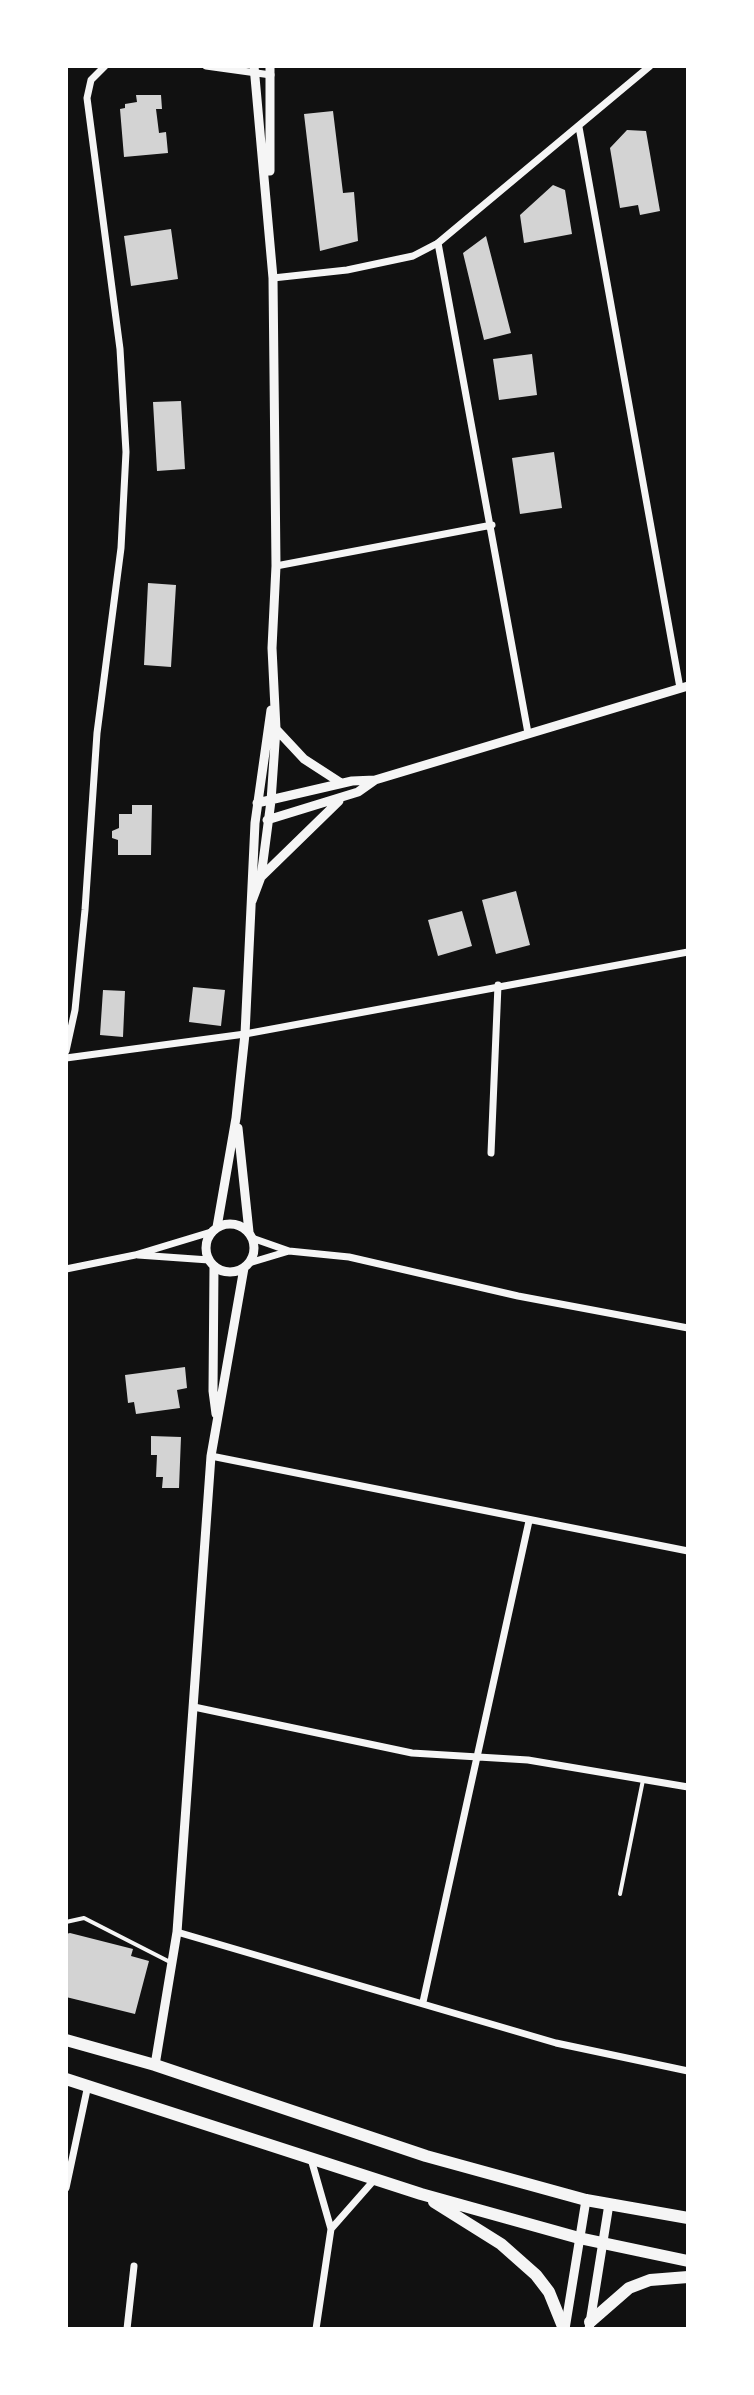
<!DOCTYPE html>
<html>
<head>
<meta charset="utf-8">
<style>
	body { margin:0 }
	#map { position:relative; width:754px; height:2395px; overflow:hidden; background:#111; font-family:"Public Sans",sans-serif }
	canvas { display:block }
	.frame { position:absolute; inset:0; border:68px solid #fff; pointer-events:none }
</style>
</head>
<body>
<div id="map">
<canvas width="754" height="2395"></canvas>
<div class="frame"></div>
</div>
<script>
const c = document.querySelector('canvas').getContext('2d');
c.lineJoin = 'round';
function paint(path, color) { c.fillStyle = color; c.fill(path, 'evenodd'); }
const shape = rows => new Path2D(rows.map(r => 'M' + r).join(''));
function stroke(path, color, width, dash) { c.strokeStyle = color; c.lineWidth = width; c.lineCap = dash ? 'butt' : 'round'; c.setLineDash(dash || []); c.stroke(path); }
const building = shape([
	[136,95,161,95,162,109,156,109,159,133,166,132,168,153,124,157,120,109,125,108,125,104,137,102],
	[333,111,343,193,354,192,358,241,320,251,304,114],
	[627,130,646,131,660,211,640,215,638,205,620,208,610,148],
	[553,185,565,190,572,234,524,243,520,215],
	[171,229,178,279,131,286,124,236],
	[486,236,511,333,484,340,463,253],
	[532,354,537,395,499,400,493,359],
	[181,401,185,469,157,471,153,402],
	[554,452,562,508,520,514,512,458],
	[148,583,176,585,171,667,144,665],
	[132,805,152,805,151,855,118,855,118,840,112,838,112,831,119,828,119,814,132,814],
	[516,891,530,945,496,954,482,900],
	[462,911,472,946,438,956,428,920],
	[193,987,225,990,221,1026,189,1022],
	[103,990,125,991,123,1037,100,1035],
	[185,1367,187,1388,177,1390,180,1408,136,1414,134,1402,128,1403,125,1375],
	[151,1436,181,1437,179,1488,162,1488,163,1477,156,1477,157,1455,151,1455],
	[70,1933,133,1949,131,1956,149,1961,135,2014,66,1997,66,1934]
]);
const service = shape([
	[620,1894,643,1780],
	[66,1922,84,1918,170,1962]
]);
const minor = shape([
	[206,66,271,75],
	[579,127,680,688],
	[438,243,528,733],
	[273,278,347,270,413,256,438,243,650,66],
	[276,566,492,525],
	[66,1051,75,1010,85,910,97,733,121,548,126,452,120,349,87,98,91,80,105,66],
	[66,1058,245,1034,688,952],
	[491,1153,498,985],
	[252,1238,289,1251,349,1257,518,1296,688,1328],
	[138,1255,209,1260],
	[249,1263,289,1251],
	[66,1269,135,1255,211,1232],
	[211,1456,688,1551],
	[194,1707,412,1753,528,1760,688,1787],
	[177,1932,556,2043,688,2071],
	[423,2002,529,1521],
	[311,2159,331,2229,316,2329],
	[66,2188,88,2085],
	[331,2229,375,2179],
	[127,2329,134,2266]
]);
const tertiary = shape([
	[270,171,270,66],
	[276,729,304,759,341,783],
	[257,803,352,781,375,780,688,686],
	[267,820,358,792,375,780],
	[261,877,339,801],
	[252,901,261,877,271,801,276,729,272,648,276,566,273,278,254,66],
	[238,1128,249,1232],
	'206 1248a24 24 0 1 1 48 0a24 24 0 1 1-48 0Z',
	[217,1227,236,1118,245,1034,255,823,271,710],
	[214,1266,213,1391,216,1414],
	[155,2065,177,1932,211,1456,244,1268],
	[565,2329,586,2200],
	[589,2329,609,2204]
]);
const trunk = shape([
	[66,2040,155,2065,426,2156,586,2200,688,2218],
	[66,2079,421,2194,579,2238,688,2261],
	[434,2202,501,2244,536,2275,549,2292,564,2329],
	[590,2322,629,2288,650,2280,688,2277]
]);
paint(building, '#d3d3d3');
stroke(service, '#f5f5f5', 4);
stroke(minor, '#f5f5f5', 7);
stroke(tertiary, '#f5f5f5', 9);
stroke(trunk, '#f5f5f5', 12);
</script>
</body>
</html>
